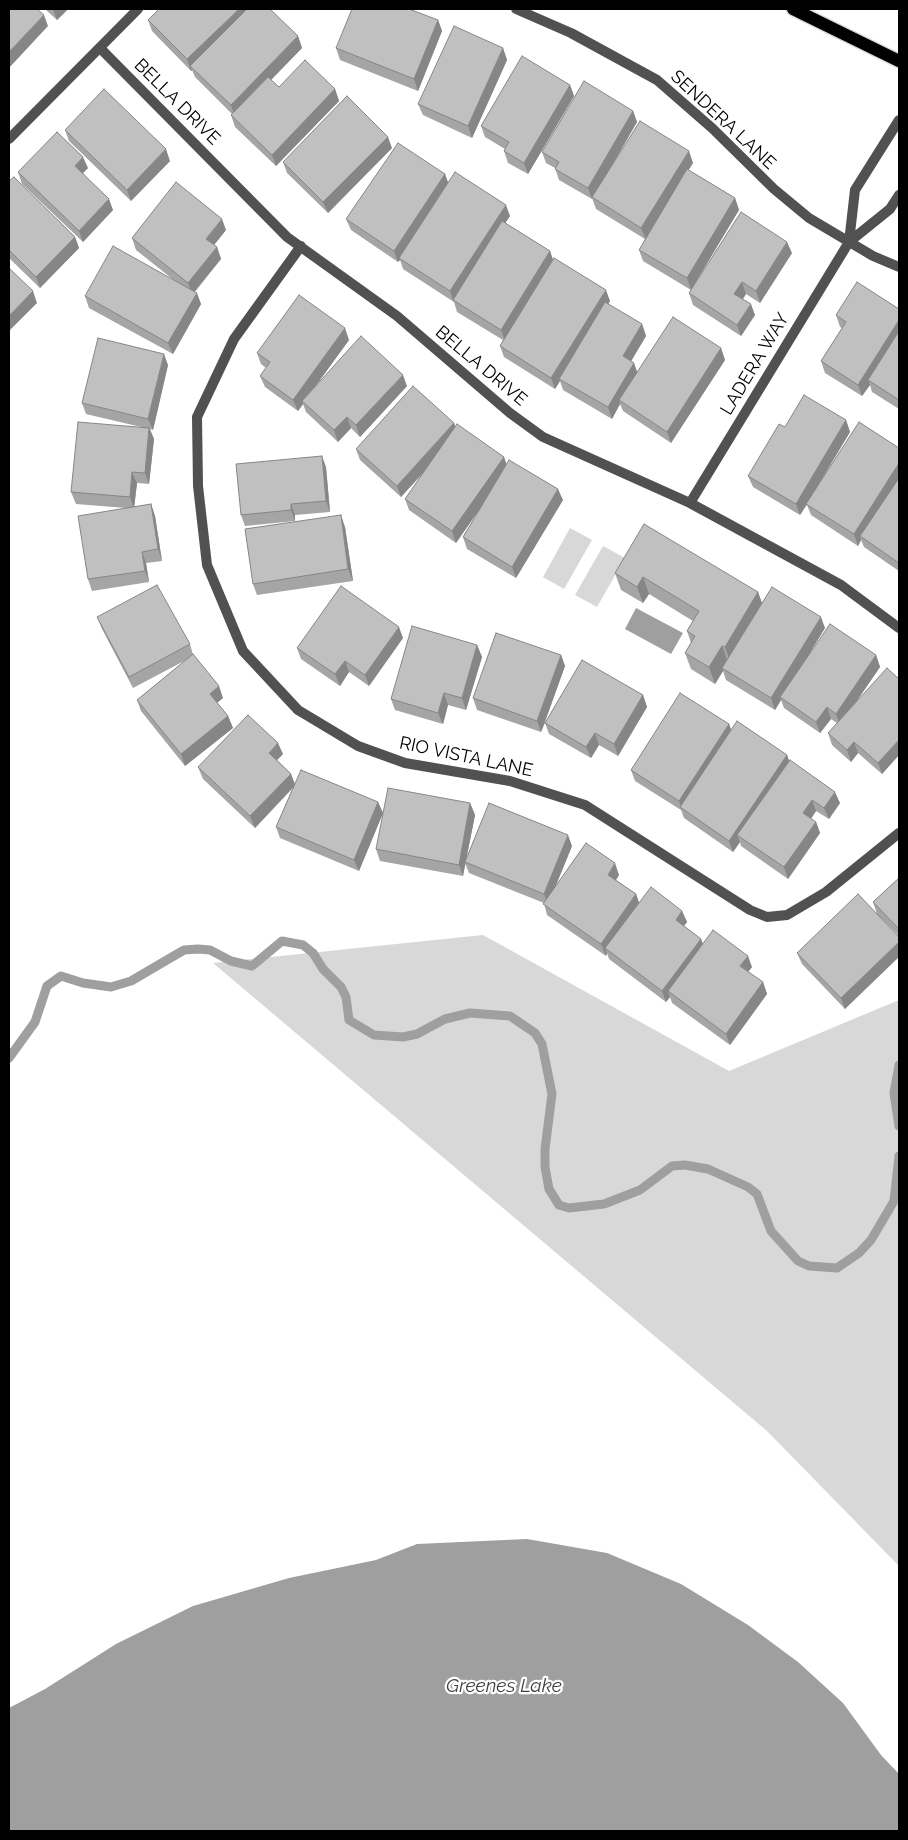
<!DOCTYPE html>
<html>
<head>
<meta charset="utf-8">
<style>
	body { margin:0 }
	#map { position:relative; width:908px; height:1840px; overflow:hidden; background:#fff; font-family:Raleway,sans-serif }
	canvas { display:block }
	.frame { position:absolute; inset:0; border:10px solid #000; pointer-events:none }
</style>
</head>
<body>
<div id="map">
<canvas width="908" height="1840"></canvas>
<div class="frame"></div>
</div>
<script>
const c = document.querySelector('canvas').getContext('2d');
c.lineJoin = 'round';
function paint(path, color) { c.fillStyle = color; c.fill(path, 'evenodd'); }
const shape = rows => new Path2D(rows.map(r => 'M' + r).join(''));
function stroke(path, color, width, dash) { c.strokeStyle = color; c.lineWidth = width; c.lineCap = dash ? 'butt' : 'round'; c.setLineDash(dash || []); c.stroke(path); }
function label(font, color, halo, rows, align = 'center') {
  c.font = font + ' Raleway,sans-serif'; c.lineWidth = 4.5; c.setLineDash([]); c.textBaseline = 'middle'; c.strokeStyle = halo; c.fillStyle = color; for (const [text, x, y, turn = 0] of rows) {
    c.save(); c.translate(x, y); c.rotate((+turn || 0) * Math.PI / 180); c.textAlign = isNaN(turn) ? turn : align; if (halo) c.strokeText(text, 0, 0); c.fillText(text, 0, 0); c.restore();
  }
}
const green = shape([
	[570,528,592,540,564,589,543,577],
	[603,546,625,558,597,607,575,595],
	[483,935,729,1071,899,1000,899,1566,767,1431,213,963]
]);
const water = shape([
	[636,608,683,633,671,654,625,629],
	[527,1539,607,1553,681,1584,748,1625,798,1662,843,1703,881,1755,899,1774,899,1831,9,1831,9,1708,45,1689,116,1644,193,1606,289,1578,376,1560,417,1544]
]);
const stream = shape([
	[9,1058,35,1022,47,986,61,976,83,983,111,987,131,981,184,950,198,949,210,950,231,961,252,966,282,941,303,945,313,953,323,969,341,987,346,997,349,1020,374,1035,403,1037,417,1034,445,1019,470,1013,510,1016,535,1033,542,1044,552,1094,545,1149,545,1167,549,1189,559,1205,569,1208,604,1204,640,1190,672,1166,685,1165,708,1169,748,1187,757,1194,771,1231,798,1261,809,1266,837,1268,859,1253,871,1240,894,1201,899,1156],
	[899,1065,894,1093,899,1126]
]);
const street = shape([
	[516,9,571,33,657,80,712,128,774,189,809,218,873,256,899,267],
	[100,48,287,237,397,316,510,413,543,437,690,503,841,585,899,628],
	[899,120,855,190,849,242,890,209,899,195],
	[9,139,138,9],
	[301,246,234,339,197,417,198,486,207,565,243,651,298,710,358,746,405,763,510,781,585,805,750,910,767,917,787,915,826,892,899,833],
	[690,503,849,242]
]);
const primary = shape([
	[793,9,899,61]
]);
const wall = shape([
	[45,9,68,9,57,20],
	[148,20,298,36,302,48,271,80,279,87,335,89,339,101,276,166,235,127,231,115,232,114,195,77,192,70,191,71,152,31],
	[438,20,442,31,418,91,340,60,336,48],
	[503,48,507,60,472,138,423,115,418,104],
	[570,85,574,96,528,174,508,163,504,151,505,149,485,137,481,126],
	[633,111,637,122,612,166,693,163,688,170,735,198,739,210,691,290,643,261,639,250,645,239,596,209,592,198,592,199,559,180,555,168,546,163,542,152],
	[65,130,170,161,131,201,69,141],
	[392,148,328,213,287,173,283,162],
	[88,168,83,173,113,210,83,242,22,184,18,172],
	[445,174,448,182,510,216,505,223,550,251,553,260,610,301,608,304,642,324,646,336,631,361,637,372,721,348,725,360,671,443,623,411,620,404,612,419,563,390,560,381,555,389,504,357,500,346,503,340,457,312,454,302,403,269,400,260,398,262,351,230,346,219],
	[9,181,75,237,79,248,40,288,9,258],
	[226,230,214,245,217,247,221,259,195,292,201,304,173,354,89,308,85,296,175,281,136,250,132,238],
	[792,253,760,303,746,294,743,299,755,315,741,336,693,305,689,293],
	[899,309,899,409,872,392,870,385,862,396,825,373,821,361,842,328,840,327,836,315],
	[349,340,317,384,407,386,360,437,351,428,338,442,306,412,303,404,298,411,265,387,260,376,266,368,261,364,257,353],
	[168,365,153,430,150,429,154,439,149,484,137,483,134,507,151,504,155,516,162,561,146,563,149,582,92,591,88,579,126,508,76,504,71,492,141,427,86,414,82,403],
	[846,420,850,432,813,494,899,448,899,571,864,547,861,540,858,546,811,515,807,505,800,515,753,487,748,476],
	[454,423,455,427,504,457,506,464,563,500,516,578,467,549,463,537,479,510,456,543,409,510,405,499,426,470,401,497,360,460,356,449],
	[326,467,330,512,295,515,295,521,245,526,241,515],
	[345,527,353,581,257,595,253,584],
	[615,573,758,592,762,603,825,628,811,651,876,655,880,667,855,704,899,679,899,755,882,774,858,753,851,762,832,745,828,733,837,723,831,719,820,733,784,708,781,700,775,710,726,680,723,671,715,684,691,669,685,653,691,643,687,631,693,621,649,594,643,603,621,590],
	[97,617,190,644,193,655,223,698,217,703,228,716,233,728,185,766,141,711,137,700,186,660,133,688,102,629],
	[403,638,369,686,349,672,340,686,301,659,297,648],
	[477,645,482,657,466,710,448,705,443,724,395,710,391,699],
	[561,655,565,666,545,722,643,695,647,707,618,756,599,745,591,758,549,734,545,723,541,732,477,710,473,698],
	[729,724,731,730,787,755,789,761,840,803,829,819,816,811,811,819,816,822,820,833,788,879,741,846,740,842,733,852,684,818,681,810,635,781,631,770],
	[283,754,277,760,291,774,295,784,378,802,383,813,359,871,280,838,276,827,293,788,255,828,203,779,198,767],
	[470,803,475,815,466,860,572,846,555,887,619,875,616,880,636,894,639,902,682,911,687,922,684,926,701,939,703,944,752,967,748,972,763,982,767,994,730,1045,672,1003,670,997,666,1002,609,959,607,953,606,956,547,915,544,903,469,873,465,863,463,876,380,861,376,849],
	[899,878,899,936,877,914,873,902],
	[899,937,845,1009,802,964,797,953]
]);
const shadedWall = shape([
	[53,9,68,9,57,20],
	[239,9,254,9,190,66,192,70,191,71,187,59],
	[44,15,48,26,9,68,9,52],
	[438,20,442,31,418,91,414,79],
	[298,36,302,48,235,117,231,105],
	[503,48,507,60,472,138,468,126],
	[570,85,574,96,528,174,524,163],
	[335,89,339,101,276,166,272,155],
	[633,111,637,122,592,199,588,188],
	[388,137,392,148,328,213,323,202],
	[166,149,170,161,131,201,127,190],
	[689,151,693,163,646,239,641,228],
	[83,157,88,168,79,177,75,166],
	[445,174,449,186,399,258,400,260,398,262,394,251],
	[735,198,739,210,691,290,687,278],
	[109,199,113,210,83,242,79,231],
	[506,205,510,216,454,301,453,300,454,302,450,291],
	[222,219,226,230,210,250,206,239],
	[75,237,79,248,40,288,36,277],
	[787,242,792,253,760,303,756,291],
	[217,247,221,259,192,294,188,283],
	[550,251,554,263,505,341,501,330],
	[742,282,746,294,739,305,734,294],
	[606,290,610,301,561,380,559,379,560,381,555,389,551,378],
	[33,291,37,303,9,331,9,316],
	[197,293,201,304,173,354,168,343],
	[751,304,755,315,741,336,737,325],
	[899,320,899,337,868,380,870,385,862,396,858,385],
	[642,324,646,336,627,368,623,356],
	[345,328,349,340,304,402,302,401,303,404,298,411,293,400],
	[721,348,725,360,671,443,667,432],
	[164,354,168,365,153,430,148,419],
	[634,363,638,374,619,400,620,404,612,419,608,407],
	[403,375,407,386,360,437,356,425],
	[347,417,351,428,338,442,334,430],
	[846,420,850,432,800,515,796,504],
	[454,423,458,434,401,497,397,486],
	[149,428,154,439,149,484,145,473],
	[322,456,326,467,330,512,326,501],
	[504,457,508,468,456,543,452,531],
	[899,463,899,481,860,536,861,540,858,546,854,534],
	[132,472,137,483,134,509,130,497],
	[558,489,563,500,516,578,512,567],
	[151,504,155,516,162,561,158,549],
	[291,504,295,515,295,521,291,510],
	[341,515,345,527,353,581,348,569],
	[142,552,146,563,149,582,145,571],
	[643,577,649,594,643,603,637,587],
	[758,592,764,609,731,664,725,647],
	[821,617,825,628,782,698,780,697,781,700,775,710,771,698],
	[399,627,403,638,369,686,365,675],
	[477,645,482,657,466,710,462,698],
	[722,646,728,662,722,668,723,671,715,684,709,667],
	[561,655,565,666,541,732,537,721],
	[876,655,880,667,840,725,836,714],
	[345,661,349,672,340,686,335,674],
	[219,686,223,698,214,705,210,694],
	[444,693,448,705,443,724,438,713],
	[643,695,647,707,618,756,614,744],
	[827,707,831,719,820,733,816,722],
	[228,716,233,728,185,766,181,754],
	[729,724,733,735,682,809,679,801],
	[595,733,599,745,591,758,586,747],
	[899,740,899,755,882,774,878,763],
	[854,742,858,753,851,762,847,750],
	[278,743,283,754,273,764,269,753],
	[787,755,791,766,737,835,740,842,733,852,729,841],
	[291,774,295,785,255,828,250,816],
	[835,792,840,803,829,819,824,808],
	[812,800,816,811,807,824,803,813],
	[378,802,383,813,359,871,354,860],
	[470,803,475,815,463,876,459,865],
	[816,822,820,833,788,879,784,867],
	[568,835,572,846,548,905,544,894],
	[615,863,619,875,612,886,608,875],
	[636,894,640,906,605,948,607,953,606,956,601,944],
	[682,911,687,922,680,931,676,920],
	[701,939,705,950,668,991,670,997,666,1002,662,991],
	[899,942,899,957,845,1009,841,998],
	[748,956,752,967,744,977,740,966],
	[763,982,767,994,730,1045,726,1034]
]);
const building = shape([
	[9,9,37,9,44,15,9,52,9,9],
	[159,9,239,9,187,59,148,20,159,9],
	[247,9,270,9,298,36,231,105,190,66,247,9],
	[352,9,409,9,438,20,414,79,336,48,352,9],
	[454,26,503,48,468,126,418,104,454,26],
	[522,56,570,85,524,163,504,151,509,142,481,126,522,56],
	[305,60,335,89,272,155,231,115,268,77,279,87,305,60],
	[584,81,633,111,588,188,555,169,559,162,542,152,584,81],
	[104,89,166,149,127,190,65,130,104,89],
	[347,96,388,137,323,202,283,162,347,96],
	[640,121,689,151,641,228,592,197,640,121],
	[57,132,83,157,75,166,109,199,79,231,18,172,57,132],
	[398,143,445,174,394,251,346,219,398,143],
	[687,169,735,198,687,278,639,250,687,169],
	[455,172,506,205,450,291,399,258,455,172],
	[14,177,75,237,36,277,9,250,9,181,14,177],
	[176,182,222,219,206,239,217,247,188,283,132,238,176,182],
	[741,212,787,242,756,291,742,282,734,294,751,304,737,325,689,293,741,212],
	[502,221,550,251,501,330,453,300,502,221],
	[113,246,197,293,168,343,85,296,113,246],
	[554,258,606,290,551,378,500,346,554,258],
	[9,268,33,291,9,316,9,268],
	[857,282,899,309,899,320,858,385,821,361,846,322,836,315,857,282],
	[299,295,345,328,293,400,260,376,270,362,257,353,299,295],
	[605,302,642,324,623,356,634,363,608,407,559,379,605,302],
	[673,317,721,348,667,432,619,400,673,317],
	[899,331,899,400,868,380,899,331],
	[361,336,403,375,356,425,347,417,334,430,302,401,361,336],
	[98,338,164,354,148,419,82,403,98,338],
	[413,386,454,423,397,486,356,449,413,386],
	[804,395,846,420,796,504,748,476,779,424,785,427,804,395],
	[78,422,149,428,145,473,132,472,130,497,71,492,78,422],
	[859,422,899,448,899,463,854,534,806,504,859,422],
	[457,424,504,457,452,531,405,499,457,424],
	[322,456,326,501,291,504,291,510,241,515,236,464,322,456],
	[509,460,558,489,512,567,463,537,509,460],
	[899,478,899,563,860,536,899,478],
	[151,504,158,549,142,552,145,571,88,579,78,516,151,504],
	[341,515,348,569,253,584,245,529,341,515],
	[644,524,758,592,725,647,722,646,709,667,685,653,695,636,687,631,699,611,643,577,637,587,615,573,644,524],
	[157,585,190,644,129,677,97,617,157,585],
	[341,586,399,627,365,675,345,661,335,674,297,648,341,586],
	[772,587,821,617,771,698,722,668,772,587],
	[830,624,876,655,836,714,827,707,816,722,780,697,830,624],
	[412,626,477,645,462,698,444,693,438,713,391,699,412,626],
	[496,633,561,655,537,721,473,698,496,633],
	[193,654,219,686,210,694,228,716,181,754,137,700,193,654],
	[582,660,643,695,614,744,595,733,586,747,545,723,582,660],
	[887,668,899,679,899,740,878,763,854,742,847,750,828,733,887,668],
	[680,693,729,724,679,801,631,770,680,693],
	[248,715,278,743,269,753,291,774,250,816,198,767,248,715],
	[737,721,787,755,729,841,680,807,737,721],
	[790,760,835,792,824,808,812,800,803,813,816,822,784,867,737,835,790,760],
	[301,770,378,802,354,860,276,827,301,770],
	[388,788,470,803,459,865,376,849,388,788],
	[489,803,568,835,544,894,465,862,489,803],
	[586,843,615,863,608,875,636,894,601,944,543,904,586,843],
	[899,878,899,929,873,902,899,878],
	[651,887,682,911,676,920,701,939,662,991,605,948,651,887],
	[858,894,899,937,899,942,841,998,797,953,858,894],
	[713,930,748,956,740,966,763,982,726,1034,668,991,713,930]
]);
const streetNames = [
	["BELLA DRIVE",177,102,45],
	["SENDERA LANE",723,120,43],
	["LADERA WAY",755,364,-59],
	["BELLA DRIVE",481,366,40],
	["RIO VISTA LANE",466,757,12]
];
const waterNames = [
	["Greenes Lake",504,1686]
];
paint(green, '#d8d8d8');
paint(water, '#9f9f9f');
stroke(stream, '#9f9f9f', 9);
stroke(primary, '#dbdbdb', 15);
stroke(street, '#515151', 10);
stroke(primary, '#000', 12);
paint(wall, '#a5a5a5');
paint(shadedWall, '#868686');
paint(building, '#c0c0c0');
stroke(building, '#868686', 1);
label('18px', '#000', '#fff', streetNames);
label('italic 19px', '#404040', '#fff', waterNames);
</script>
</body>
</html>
